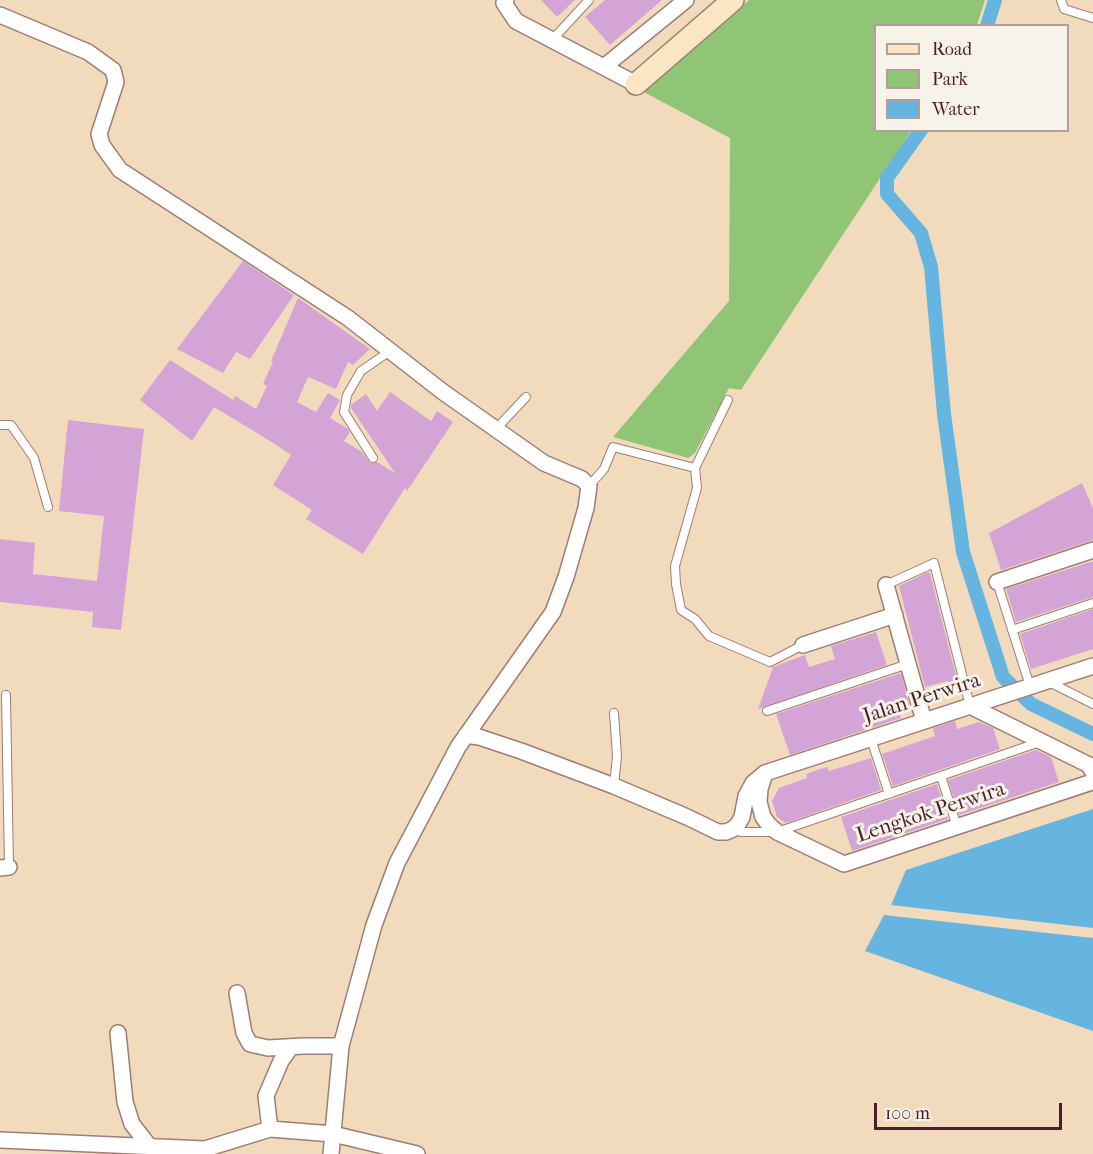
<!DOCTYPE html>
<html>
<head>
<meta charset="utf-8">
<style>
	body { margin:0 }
	#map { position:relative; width:1093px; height:1154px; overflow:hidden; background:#f1dbbc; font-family:"IM FELL French Canon",serif }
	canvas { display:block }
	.legend { position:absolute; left:874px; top:24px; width:195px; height:108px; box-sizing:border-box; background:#f7f3e8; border:2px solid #b29e9c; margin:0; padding:8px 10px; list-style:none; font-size:18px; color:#4a1f2b }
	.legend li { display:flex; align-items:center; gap:12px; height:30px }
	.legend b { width:30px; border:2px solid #b29e9c }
	.scale { position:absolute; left:874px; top:1103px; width:188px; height:27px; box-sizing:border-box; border:3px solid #4a1f2b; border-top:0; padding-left:8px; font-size:18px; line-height:21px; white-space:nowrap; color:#4a1f2b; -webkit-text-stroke:4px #f7f3e8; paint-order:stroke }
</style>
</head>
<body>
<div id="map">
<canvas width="1093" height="1154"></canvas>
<ul class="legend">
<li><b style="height:8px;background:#fbe6c4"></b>Road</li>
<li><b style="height:16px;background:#91c576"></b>Park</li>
<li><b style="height:16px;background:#65b5e0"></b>Water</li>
</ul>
<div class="scale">100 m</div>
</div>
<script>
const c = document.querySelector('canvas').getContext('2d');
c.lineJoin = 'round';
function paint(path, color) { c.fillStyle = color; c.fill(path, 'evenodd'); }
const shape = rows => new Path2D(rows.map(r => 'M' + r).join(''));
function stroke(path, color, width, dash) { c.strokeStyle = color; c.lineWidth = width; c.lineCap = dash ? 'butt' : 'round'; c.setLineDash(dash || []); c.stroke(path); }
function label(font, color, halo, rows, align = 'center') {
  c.font = font + ' "IM FELL French Canon",serif'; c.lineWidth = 6; c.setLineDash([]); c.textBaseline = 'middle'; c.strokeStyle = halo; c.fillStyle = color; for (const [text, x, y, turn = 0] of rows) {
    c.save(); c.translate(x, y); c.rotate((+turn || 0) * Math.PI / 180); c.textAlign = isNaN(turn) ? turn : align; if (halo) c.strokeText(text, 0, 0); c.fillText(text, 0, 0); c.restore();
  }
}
const green = shape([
	[749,0,985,0,977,25,876,26,876,130,911,131,741,390,729,388,695,453,688,458,613,437,729,301,730,138,640,90]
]);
const water = shape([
	[1093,809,1093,928,891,905,906,870],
	[884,915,1093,938,1093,1031,865,951]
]);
const canal = shape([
	[987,26,995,0],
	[921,130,887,178,887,194,921,233,931,267,944,414,963,552,1003,677,1031,704,1093,734]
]);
const building = shape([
	[541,0,575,0,557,17],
	[605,0,662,0,610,45,585,17],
	[243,261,294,295,250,359,236,352,223,373,177,349],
	[298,298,370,349,353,365,348,362,336,389,308,377,297,402,316,412,328,393,340,400,330,418,348,429,350,432,344,441,362,452,370,463,377,462,395,473,351,408,351,405,366,394,377,411,390,392,431,421,437,411,453,422,407,491,405,488,363,554,306,519,312,510,273,485,291,455,275,444,214,407,192,441,140,400,170,360,233,400,235,396,256,409,267,386,263,384,273,362,271,361],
	[68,420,144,429,121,630,92,627,93,612,0,602,0,539,35,543,33,574,97,581,104,516,59,511],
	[1082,483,1093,508,1093,540,1001,570,989,533],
	[1093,561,1093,597,1016,622,1006,589],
	[928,572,930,573,959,688,950,690,948,681,925,687,899,586],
	[1093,609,1093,649,1031,669,1020,634],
	[876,632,887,665,758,709,773,667,805,655,809,667,835,659,831,646],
	[901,673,910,708,899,712,901,718,790,755,776,714],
	[955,721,957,729,979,722,993,728,1000,749,893,786,882,754,935,736,933,728],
	[1036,750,1051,757,1059,782,959,815,948,780],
	[871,758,881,790,786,823,777,817,772,801,779,788,807,778,806,774,817,770,827,767,829,771],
	[937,784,948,819,852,851,841,817]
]);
const lane = shape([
	[1061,0,1064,9,1093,18],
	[552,40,589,0],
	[0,425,11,425,34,458,48,507],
	[496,429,526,397],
	[373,458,344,412,347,395,361,371,390,351],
	[695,468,697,488,675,566,676,584,681,610,695,619,709,636,770,662,803,645],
	[589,486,604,469,613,447,695,468,728,400],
	[997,582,1030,686],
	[886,585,934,563,970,706],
	[1012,630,1093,603],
	[1049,682,1093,704],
	[6,695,9,867],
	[767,711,908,664],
	[614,713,617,756,614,786],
	[871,739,889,794],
	[941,776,957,827],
	[733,829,741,832,777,832,1040,742]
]);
const street = shape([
	[506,0,504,3,516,21,636,84],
	[0,15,88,52,113,70,116,82,99,134,102,145,120,170,348,318,443,392,544,463,582,479,589,486,586,508,566,577,553,612,458,747,397,863,374,925,341,1046,331,1154],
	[605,66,686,0],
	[997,582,1093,550],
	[886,585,924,721],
	[803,645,895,615],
	[970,706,1089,765,1093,772],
	[466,735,479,737,521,751,614,786,687,817,718,832,726,832,733,829,738,824,742,817,746,796,753,783,765,773,1093,666],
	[765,773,760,789,759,802,763,817,769,825,777,832,844,864,1092,782,1093,779],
	[0,868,9,867],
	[237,993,244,1033,250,1044,268,1048,303,1046,341,1046],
	[118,1033,125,1102,132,1124,150,1147],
	[270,1129,266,1096,281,1061,291,1047],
	[0,1140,205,1149,270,1129,333,1134,417,1154]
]);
const secondary = shape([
	[636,84,733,0]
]);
const streetNames = [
	["Jalan Perwira",922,699,-18],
	["Lengkok Perwira",931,813,-18]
];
paint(green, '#91c576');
paint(water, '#65b5e0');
stroke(canal, '#65b5e0', 14);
paint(building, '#d5a4d7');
stroke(lane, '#9e7d74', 10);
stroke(street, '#9e7d74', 18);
stroke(secondary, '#9e7d74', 24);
stroke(lane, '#fff', 8);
stroke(street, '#fff', 15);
stroke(secondary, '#fbe6c4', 21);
label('21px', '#4a1f2b', '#f7f3e8', streetNames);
</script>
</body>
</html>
